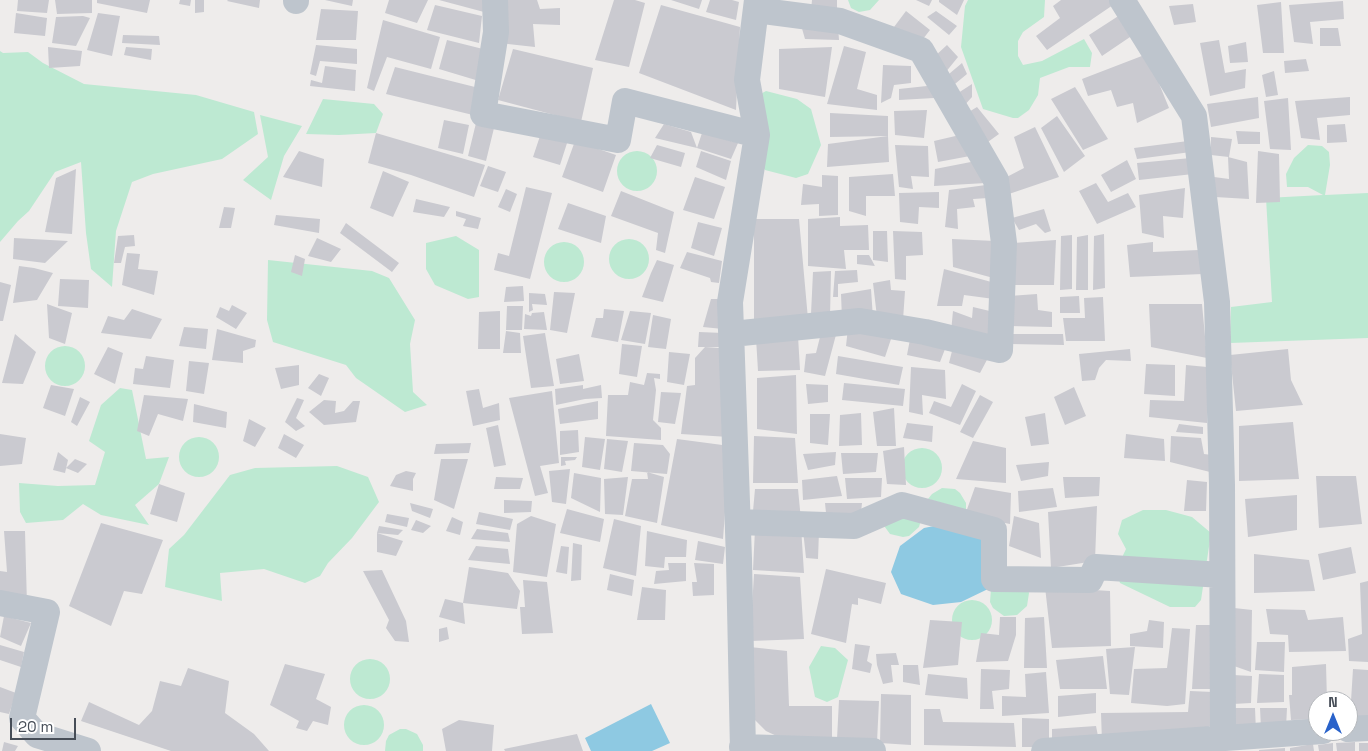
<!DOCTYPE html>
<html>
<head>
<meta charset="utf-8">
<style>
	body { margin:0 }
	#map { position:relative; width:1368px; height:751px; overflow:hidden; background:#eeeceb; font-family:"Space Grotesk",sans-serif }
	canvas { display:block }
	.north { position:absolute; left:1308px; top:691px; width:50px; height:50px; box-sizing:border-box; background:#fff; border:1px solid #b5b8bc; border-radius:50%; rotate:0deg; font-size:14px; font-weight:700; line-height:20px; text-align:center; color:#464d57 }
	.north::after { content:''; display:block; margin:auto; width:18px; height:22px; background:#2962ca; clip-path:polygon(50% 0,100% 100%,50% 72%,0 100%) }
	.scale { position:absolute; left:10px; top:718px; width:66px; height:22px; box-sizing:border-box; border:2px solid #464d57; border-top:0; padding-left:6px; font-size:15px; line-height:18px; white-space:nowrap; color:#464d57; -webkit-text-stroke:4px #fff; paint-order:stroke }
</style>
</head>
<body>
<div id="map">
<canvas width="1368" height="751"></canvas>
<div class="north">N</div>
<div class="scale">20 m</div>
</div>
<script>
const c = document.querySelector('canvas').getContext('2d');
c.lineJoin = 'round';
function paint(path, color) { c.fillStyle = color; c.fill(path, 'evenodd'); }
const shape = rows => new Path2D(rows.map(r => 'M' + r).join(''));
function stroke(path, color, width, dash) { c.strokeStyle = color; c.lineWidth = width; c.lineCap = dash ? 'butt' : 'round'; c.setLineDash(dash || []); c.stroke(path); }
const green = shape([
	[848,0,879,0,870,10,859,12,851,8],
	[968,0,1045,0,1044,17,1023,32,1018,41,1018,56,1023,65,1042,61,1084,39,1092,53,1090,67,1069,67,1040,78,1038,95,1029,110,1018,118,1013,118,983,109,961,47,965,6],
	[0,51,3,53,28,52,43,63,84,84,196,95,254,112,258,134,222,159,153,174,132,182,116,231,112,287,91,269,86,233,81,162,55,172,29,211,18,221,0,242],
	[766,91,797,99,811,109,821,145,808,174,796,178,765,170,754,155,748,101],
	[323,99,374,104,383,114,376,133,339,135,306,134],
	[260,115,302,126,284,156,271,200,243,180,268,157],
	[1308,145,1322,146,1329,152,1330,165,1325,195,1368,193,1368,338,1230,343,1231,307,1272,302,1266,198,1323,195,1308,187,1287,187,1286,174,1294,158],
	'617 171a20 20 0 1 1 40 0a20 20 0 1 1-40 0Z',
	[456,236,479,250,479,297,468,299,435,285,426,269,426,243],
	'609 259a20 20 0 1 1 40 0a20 20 0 1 1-40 0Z',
	'544 262a20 20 0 1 1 40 0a20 20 0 1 1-40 0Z',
	[268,260,372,271,389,278,415,320,410,344,413,392,427,405,405,412,356,378,346,365,273,342,267,320],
	'45 366a20 20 0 1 1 40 0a20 20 0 1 1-40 0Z',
	[120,388,132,390,146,459,169,457,159,484,135,505,149,525,101,515,83,504,63,520,26,523,20,512,19,483,58,486,95,485,105,452,89,441,101,405],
	'179 457a20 20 0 1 1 40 0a20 20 0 1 1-40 0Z',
	'902 468a20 20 0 1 1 40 0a20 20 0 1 1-40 0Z',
	[337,466,368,477,379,502,352,538,328,563,320,576,305,583,264,569,220,573,222,601,165,587,169,549,184,535,230,475,255,468],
	[942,488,955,489,960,493,966,503,966,510,928,499,932,494],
	[883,510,921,520,919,527,909,536,903,537,890,534,882,523],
	[1143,510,1166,510,1192,517,1211,533,1201,600,1195,607,1170,607,1120,583,1116,570,1126,549,1118,534,1122,520],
	[1027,587,1029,593,1027,606,1017,615,1004,616,993,608,990,602,991,589],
	'952 620a20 20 0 1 1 40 0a20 20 0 1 1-40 0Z',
	[821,646,835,648,848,660,838,697,827,702,815,697,809,667],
	'350 679a20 20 0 1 1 40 0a20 20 0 1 1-40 0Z',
	'344 725a20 20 0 1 1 40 0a20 20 0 1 1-40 0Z',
	[400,729,406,729,417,734,423,745,423,751,385,751,386,741,389,735]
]);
const water = shape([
	[949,523,980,530,988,589,961,602,933,605,901,594,891,572,900,546,924,528],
	[651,704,670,743,652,751,591,751,585,738]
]);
const building = shape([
	[18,0,49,0,47,13,17,11],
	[55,0,92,0,92,13,57,14],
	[97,0,150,0,147,13,97,3],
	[180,0,191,0,190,6,179,4],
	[195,0,204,0,204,12,195,13],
	[228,0,260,0,259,8,227,1],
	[325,0,353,0,352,6],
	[389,0,428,0,417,23,385,13],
	[439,0,486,0,484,12],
	[502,0,537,0,540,9,560,8,560,25,533,24,535,47,499,43],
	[614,0,635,0,645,3,629,67,595,60],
	[671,0,702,0,699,9],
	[710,0,732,0,739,2,736,20,706,12],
	[812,0,837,0,837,16,811,11],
	[916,0,932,0,929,6],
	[939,0,964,0,957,15,939,2],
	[1061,0,1110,0,1113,5,1047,50,1036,36,1060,18,1053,6],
	[1343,1,1344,19,1310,22,1313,44,1294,42,1289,5],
	[1281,2,1284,53,1263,53,1257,5],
	[1193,4,1196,22,1174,25,1169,6],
	[435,5,482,16,479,43,427,30],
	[661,5,740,27,736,110,639,73],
	[321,9,358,11,356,40,316,40],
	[906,11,930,30,919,44,894,27],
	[936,11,957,26,949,35,927,17],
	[16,13,47,18,45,36,14,33],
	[98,13,120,16,112,56,87,50],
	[1123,13,1133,35,1102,56,1089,35],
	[83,16,90,18,76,46,52,43,56,17],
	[383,20,440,37,431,69,387,57,374,91,367,88],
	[801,25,838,26,839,40,805,39],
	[1320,28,1338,28,1341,46,1320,46],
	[123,35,159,36,160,45,122,43],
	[447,40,483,49,479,81,439,69],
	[1219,40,1225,73,1246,69,1245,88,1210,96,1200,43],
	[1246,42,1248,62,1230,63,1228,46],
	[316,45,357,49,357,64,320,61,316,76,310,74],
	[947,45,958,57,945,73,934,57],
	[844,46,866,52,857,89,877,95,877,110,827,104],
	[48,47,82,51,80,66,49,68],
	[126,47,152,49,151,60,124,55],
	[832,47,825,97,779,89,779,49],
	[513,49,593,68,581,122,498,100],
	[1147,54,1169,108,1137,123,1133,103,1117,107,1111,90,1088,96,1082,79],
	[1306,59,1309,71,1285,73,1284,61],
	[962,63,967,74,950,88,943,79],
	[883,65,911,66,911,83,894,85,891,98,881,103],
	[325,66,356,70,355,91,310,86,311,80,322,83],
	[395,67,475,87,473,115,386,94],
	[1274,71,1278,95,1266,97,1262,75],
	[972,84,972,97,962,108,955,95],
	[936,85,934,98,899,100,899,89],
	[1075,87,1108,139,1083,150,1051,99],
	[1258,97,1259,118,1211,127,1207,104],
	[1350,97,1350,115,1317,118,1320,140,1301,138,1295,101],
	[1288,98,1291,150,1270,149,1264,101],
	[977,107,999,134,985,144,967,113],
	[927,110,924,138,895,135,894,111],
	[830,113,888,116,888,136,830,137],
	[1057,116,1085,156,1064,172,1041,128],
	[444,120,469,125,463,154,438,148],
	[476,123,494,128,486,161,468,156],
	[664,124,691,132,697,148,655,138],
	[1345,124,1347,142,1327,143,1327,125],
	[1035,127,1059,177,1006,195,1001,180,1024,168,1014,137],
	[1236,131,1260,132,1260,144,1238,144],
	[376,133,485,165,474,197,411,175,368,163],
	[541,133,568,140,560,165,533,157],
	[702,133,738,143,731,159,697,148],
	[964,134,970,156,938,162,934,141],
	[888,136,889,162,827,167,828,144],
	[1211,137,1232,139,1229,157,1211,155],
	[575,141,616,155,603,192,562,177],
	[1188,141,1191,152,1137,159,1134,148],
	[657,145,685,153,681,167,650,158],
	[895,145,928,146,929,177,911,176,913,189,899,187],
	[299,151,324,159,322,187,283,177],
	[701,151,731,161,726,180,696,167],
	[1258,151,1279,154,1280,202,1256,203],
	[1228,157,1247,162,1249,199,1215,197,1214,177,1229,179],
	[1191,158,1193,174,1139,180,1137,163],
	[1127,160,1136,179,1111,192,1101,175],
	[976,161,986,183,934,186,935,169],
	[488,166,506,172,498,192,480,186],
	[76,169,72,234,45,232,56,178],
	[383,171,409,182,393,217,370,208],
	[893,174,895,196,866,196,866,216,849,211,849,177],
	[822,175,838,176,838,215,819,216,819,204,801,205,803,184,822,187],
	[695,177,725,187,714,219,683,210],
	[1096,183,1108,202,1128,193,1136,207,1097,224,1079,191],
	[986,185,988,198,973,199,975,207,957,209,958,229,945,227,949,190],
	[526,187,552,193,530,279,494,270,498,253,509,256],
	[1185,188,1183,218,1163,216,1164,238,1142,233,1139,195],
	[506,189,517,194,510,212,498,207],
	[621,191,674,212,665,253,656,250,658,233,611,216],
	[939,192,939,208,919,207,918,224,900,222,899,193],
	[416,199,450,207,444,217,413,212],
	[568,203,606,216,601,243,558,229],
	[224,207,235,208,231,228,219,228],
	[1044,209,1051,231,1045,233,1036,224,1019,230,1012,218],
	[456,211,481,218,478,229,463,226,466,219,456,216],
	[276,215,320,219,319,233,274,225],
	[840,217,840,226,868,225,869,250,844,250,846,269,808,266,808,219],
	[754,219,799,219,808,319,754,322],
	[698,222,722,228,714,256,691,248],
	[346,223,399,263,392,272,340,233],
	[873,231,887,231,888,262,873,260],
	[893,231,922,232,923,255,906,256,906,280,895,279],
	[1104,234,1105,288,1093,290,1094,236],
	[134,235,135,246,125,247,121,263,114,263,118,236],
	[1072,235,1072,289,1060,290,1061,236],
	[1088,235,1088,290,1076,290,1077,237],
	[14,238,68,241,45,263,13,259],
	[317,238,341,249,331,262,308,256],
	[952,239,995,241,997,279,953,267],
	[1056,240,1054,285,1013,285,1013,243],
	[1153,242,1153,252,1199,250,1203,274,1130,277,1127,245],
	[687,252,722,261,719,283,711,282,710,278,680,268],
	[127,253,140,254,138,269,158,271,154,295,122,285],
	[295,255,305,259,302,276,291,272],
	[857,255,869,255,875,266,857,264],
	[657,260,674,265,663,302,642,297,651,273],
	[19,266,34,268,53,273,37,300,13,303],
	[944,269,995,283,994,299,964,295,962,306,937,306],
	[857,270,858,282,838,284,838,297,833,297,835,271],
	[831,271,830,317,811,314,813,272],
	[60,279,89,280,88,308,58,306],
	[890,280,891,290,905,291,903,320,877,317,873,283],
	[0,282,11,285,3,321,0,321],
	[523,286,524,301,504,302,506,287],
	[871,289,873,318,842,319,841,294],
	[554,292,575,293,567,333,550,330],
	[529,293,545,294,547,305,532,304,533,310,529,312],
	[1037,294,1038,310,1052,312,1052,327,1009,326,1009,296],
	[1079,296,1080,313,1060,313,1060,297],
	[1103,297,1105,341,1066,341,1063,318,1085,318,1084,298],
	[711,299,719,299,723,329,703,327],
	[47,304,72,313,65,344,49,338],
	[1149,304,1202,304,1207,358,1151,347],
	[232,305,247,313,236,329,216,317,220,307,229,311],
	[507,306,523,306,522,330,506,330],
	[973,307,998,313,997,346,951,332,953,311,972,318],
	[132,309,162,319,151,339,101,333,108,316,124,320],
	[604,309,624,311,618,342,591,337,596,318,603,318],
	[500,311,500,349,478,349,479,312],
	[630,311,651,313,645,344,621,340],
	[544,312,547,330,524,329,525,314,531,316,532,313],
	[653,315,671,319,666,349,648,347],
	[184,327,208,329,206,349,179,346],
	[848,328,892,336,885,357,846,346],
	[217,329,256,340,255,347,243,351,243,363,212,360],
	[506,331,520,333,521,353,503,353],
	[837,331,825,376,804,372,806,354,816,353,821,333],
	[699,332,723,333,723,347,698,347],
	[545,333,554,386,531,388,523,336],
	[15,334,36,352,23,384,2,383],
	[911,334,947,344,940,362,907,355],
	[1008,334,1063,334,1064,345,1010,344],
	[798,336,800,370,758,371,756,338],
	[954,343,989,356,980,373,949,363],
	[622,344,642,346,637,377,619,374],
	[108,347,123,353,115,384,94,374],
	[705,347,719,348,729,437,681,434,687,386,695,385,695,358],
	[1130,349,1131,361,1106,360,1099,368,1095,380,1082,381,1079,354],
	[1288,349,1291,380,1303,405,1236,411,1230,355],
	[669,352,690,354,684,385,667,382],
	[579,354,584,381,560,384,556,359],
	[146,356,174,360,170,388,133,384,135,368,143,369],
	[838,356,903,367,899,385,836,374],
	[189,361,209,363,204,394,186,391],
	[1146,364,1175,365,1175,396,1144,394],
	[299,365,299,385,281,389,275,368],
	[1186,365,1207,367,1207,423,1149,417,1150,400,1184,401],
	[911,367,945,370,946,399,922,395,923,415,909,412],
	[647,373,660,374,660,379,654,378,656,390,653,420,661,428,661,440,606,436,608,395,628,395,630,382,644,385],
	[319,374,329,378,321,396,308,388],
	[796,375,797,434,757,429,757,378],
	[844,383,905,389,903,406,842,400],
	[806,384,828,385,828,402,808,404],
	[962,384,976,391,960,425,929,413,934,401,951,407],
	[51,385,74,389,65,416,43,408],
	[583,385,583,389,601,385,602,398,585,399,556,405,555,389],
	[1074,387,1086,416,1065,425,1054,397],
	[479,389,483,408,499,403,500,420,473,426,466,391],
	[552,391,559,463,540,466,548,493,535,496,509,398],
	[661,392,681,393,675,424,658,422],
	[144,395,188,399,183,421,158,414,149,436,137,431],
	[980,395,993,402,973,438,960,432],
	[80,397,90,402,77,426,71,422],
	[297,398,304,400,296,418,305,426,296,431,285,422],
	[324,400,336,401,335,413,344,411,353,401,360,401,356,422,324,425,309,412],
	[598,401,598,419,560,424,558,409],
	[194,404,227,412,226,428,193,422],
	[894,408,896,446,877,446,873,412],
	[861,413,862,445,839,446,840,415],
	[1045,413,1049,444,1031,446,1025,417],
	[810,414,830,414,828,445,810,443],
	[249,419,266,428,255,447,243,441],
	[1293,422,1299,479,1239,481,1239,426],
	[907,423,933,426,932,442,903,438],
	[1179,424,1203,427,1203,434,1176,432],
	[498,425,506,465,494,467,486,428],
	[578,430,579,452,560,455,560,431],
	[0,434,26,438,22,464,0,466],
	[284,434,304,445,296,458,278,448],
	[1126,434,1164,439,1165,461,1124,458],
	[754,436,795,438,798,483,753,483],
	[1171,436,1201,438,1204,454,1212,455,1210,472,1170,462],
	[585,437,605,439,600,470,582,467],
	[607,439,628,441,622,472,604,469],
	[677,439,730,446,723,539,661,525],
	[973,441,1006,448,1006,483,956,479],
	[471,443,469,453,434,454,436,444],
	[634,443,663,445,670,454,667,474,631,471],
	[904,447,906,485,887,484,883,451],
	[58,452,68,460,65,473,53,470],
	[836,452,835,465,808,470,803,454],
	[841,453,878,453,876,472,843,474],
	[561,457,577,457,575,460,565,461,566,465,561,466],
	[75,459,87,464,78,473,66,468],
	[441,459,468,459,454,509,434,500],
	[1049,462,1048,476,1021,481,1016,465],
	[570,469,566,504,552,502,549,471],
	[406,471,416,473,413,479,413,491,390,486,396,475],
	[647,472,664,477,657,523,625,516,632,479,648,479],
	[574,473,601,478,600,512,571,498],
	[837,476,842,496,803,500,802,480],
	[1316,476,1356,476,1362,524,1319,528],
	[496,477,523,478,520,489,494,489],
	[628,477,623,515,605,514,604,479],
	[1063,477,1100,477,1099,496,1065,498],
	[845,478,882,478,881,497,847,499],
	[1187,480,1207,482,1206,511,1184,511],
	[159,484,185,493,177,522,150,514],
	[975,487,1011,493,1010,524,965,515],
	[1053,488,1057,507,1019,512,1018,491],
	[755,489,798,489,801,520,752,522],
	[1297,495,1297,530,1248,537,1245,499],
	[504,500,532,501,531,512,504,513],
	[410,503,433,509,430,518,412,511],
	[825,503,862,503,860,522,827,523],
	[1097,506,1095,561,1051,568,1048,512],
	[567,509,604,519,600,542,560,533],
	[479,512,513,519,510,530,476,524],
	[387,514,409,518,407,527,385,522],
	[531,516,556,524,547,577,513,572,517,524],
	[1014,516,1039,523,1041,558,1009,546],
	[452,517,463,522,460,535,446,531],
	[614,519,641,526,636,576,603,568],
	[416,520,431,526,423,533,411,530],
	[101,523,163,540,142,594,124,591,111,626,69,606],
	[379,526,403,530,398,535,377,533],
	[801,527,804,573,753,570,755,529],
	[477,529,508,533,510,542,471,539],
	[803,530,819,531,818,559,806,558],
	[4,531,25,531,27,605,0,599,0,571,7,572],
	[647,531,687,540,686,557,665,557,664,568,645,566],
	[377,533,403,541,396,556,377,552],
	[698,541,725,547,723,564,695,560],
	[573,543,582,545,581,580,571,581],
	[476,546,508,549,510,564,468,560],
	[561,546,569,547,567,574,556,572],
	[1351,547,1356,573,1323,580,1318,554],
	[1254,554,1309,560,1315,591,1254,593],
	[668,563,686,563,686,581,654,584,656,571,669,570],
	[694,563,714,564,714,595,693,596,692,582,697,582],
	[469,567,508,573,520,591,517,609,463,603,465,624,439,617,445,599,463,603],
	[826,569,886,583,881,604,858,598,858,605,852,604,846,643,811,634],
	[382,570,406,621,409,642,395,641,386,628,389,620,363,571],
	[610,574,634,580,632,596,607,590],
	[754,574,800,577,804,639,750,641],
	[523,580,547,582,553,633,522,634,520,607,525,607],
	[1368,581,1368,662,1349,661,1348,639,1362,634,1360,583],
	[642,587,666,590,665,620,637,620],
	[1045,587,1110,591,1111,646,1052,648],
	[1234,608,1252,610,1251,672,1234,666],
	[1266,609,1305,610,1308,620,1343,617,1346,651,1289,652,1288,635,1270,634],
	[4,616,31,623,21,646,0,637],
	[1000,617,1016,617,1016,635,1008,661,976,662,981,633,999,635],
	[1044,617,1047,668,1024,668,1025,618],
	[930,620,962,622,958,665,923,668],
	[1149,620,1164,622,1163,648,1130,646,1130,634,1147,631],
	[1196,625,1215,625,1212,689,1192,689],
	[447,627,449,639,439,642,439,629],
	[1172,628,1190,629,1185,704,1167,706,1131,703,1134,669,1167,668],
	[1257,642,1285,642,1284,672,1255,670],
	[855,644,870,646,867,661,872,664,870,673,852,669],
	[0,645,24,652,21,667,0,660],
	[750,647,787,651,789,706,832,706,832,741,783,739,766,731,751,716],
	[1135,647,1129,695,1110,694,1106,649],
	[896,653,899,665,891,665,893,682,883,684,877,665,876,654],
	[1103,656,1107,689,1060,689,1056,660],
	[285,664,325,674,316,699,331,707,328,725,313,721,307,731,296,728,299,721,270,705],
	[1326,664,1327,701,1318,701,1318,719,1291,720,1289,695,1292,695,1292,667],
	[903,665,918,665,920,685,903,682],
	[188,668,229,681,225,713,254,734,269,751,171,751,81,721,89,702,139,725,152,711,160,681,181,686],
	[981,669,1010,670,1009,689,992,691,994,709,980,709],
	[1353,669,1368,670,1368,718,1350,717],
	[1046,672,1049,713,1002,716,1002,696,1026,697,1025,674],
	[928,674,967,678,968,699,925,695],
	[1259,674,1284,675,1284,702,1257,703],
	[1233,675,1252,676,1251,703,1233,704],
	[0,687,16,693,9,714,0,712],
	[1190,691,1213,692,1211,725,1198,736,1102,742,1101,713,1188,712],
	[1096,693,1096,713,1058,717,1058,696],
	[881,694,911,695,911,745,880,743],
	[1344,695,1344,701,1330,701,1330,696],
	[839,700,879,701,877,742,837,739],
	[1228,708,1255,708,1256,732,1248,733,1232,722],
	[1260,708,1287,708,1286,728,1261,728],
	[924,709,940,709,943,722,1014,723,1016,747,924,745],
	[1022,718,1049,719,1049,747,1022,747],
	[459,720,494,725,492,751,446,751,442,729],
	[1096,726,1100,746,1052,748,1052,729],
	[577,734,583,751,505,751,504,749],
	[4,742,18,746,15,751,2,751],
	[1355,742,1355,751,1337,751,1336,743],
	[1333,743,1333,751,1319,751,1318,745],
	[1359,743,1368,743,1368,751,1359,751],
	[1313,744,1314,751,1290,751,1290,748],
	[1285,748,1285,751,1259,751,1259,750]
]);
const minor = shape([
	[495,0,496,32,483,114,618,140,625,101,757,135],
	[1122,0,1194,116,1217,302,1222,485,1223,738],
	[296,1,296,0],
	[732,334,860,321,925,332,1000,350,1004,243,996,180,921,50,840,21,756,10],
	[738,522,854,526,902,505,994,530,994,579,1090,580,1096,567,1222,575],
	[0,603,47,612,22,718,37,735,88,751],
	[1348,729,1368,728],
	[742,747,873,751],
	[743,751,739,559,730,302,757,135,747,80,757,0],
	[1044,751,1323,731]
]);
paint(green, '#bde9d2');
paint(water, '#8ec9e2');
paint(building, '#cacad0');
stroke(minor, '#bec5cd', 26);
</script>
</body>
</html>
